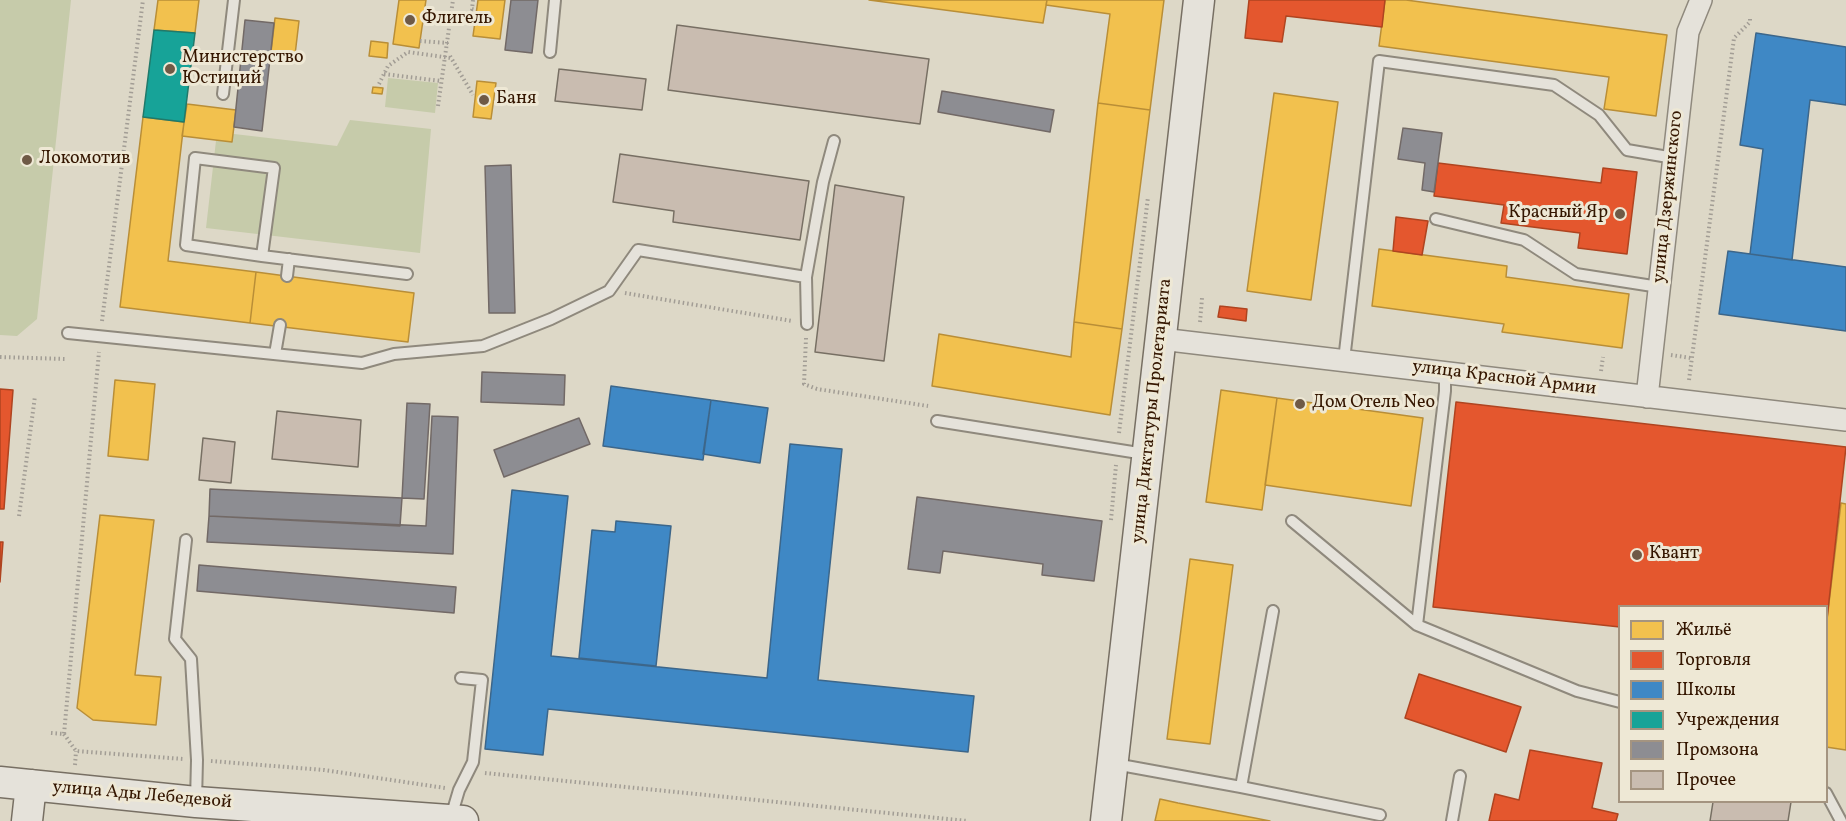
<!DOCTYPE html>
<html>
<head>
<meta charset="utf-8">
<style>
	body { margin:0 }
	#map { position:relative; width:1846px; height:821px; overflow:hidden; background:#ddd8c7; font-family:Vollkorn,serif }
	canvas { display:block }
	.legend { position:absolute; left:1618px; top:605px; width:210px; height:198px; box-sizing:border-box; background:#eee8d5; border:2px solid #a49480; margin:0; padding:8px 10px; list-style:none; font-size:18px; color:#341600 }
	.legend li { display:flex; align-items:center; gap:12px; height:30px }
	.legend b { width:30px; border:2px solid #a49480 }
</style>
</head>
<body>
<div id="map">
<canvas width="1846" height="821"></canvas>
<ul class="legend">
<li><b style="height:16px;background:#f2c14e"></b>Жильё</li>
<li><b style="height:16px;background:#e4572e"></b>Торговля</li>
<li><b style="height:16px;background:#3f88c5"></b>Школы</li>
<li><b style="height:16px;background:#17a398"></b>Учреждения</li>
<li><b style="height:16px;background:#8d8d92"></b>Промзона</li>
<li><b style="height:16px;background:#c9bcb0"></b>Прочее</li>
</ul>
</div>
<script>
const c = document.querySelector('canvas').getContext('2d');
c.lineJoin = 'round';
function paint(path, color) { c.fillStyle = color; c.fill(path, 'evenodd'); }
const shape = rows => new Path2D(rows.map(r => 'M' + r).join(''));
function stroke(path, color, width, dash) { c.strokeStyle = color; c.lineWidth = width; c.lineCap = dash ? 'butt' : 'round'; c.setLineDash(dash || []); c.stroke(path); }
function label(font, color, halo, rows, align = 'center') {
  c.font = font + ' Vollkorn,serif'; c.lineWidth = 6; c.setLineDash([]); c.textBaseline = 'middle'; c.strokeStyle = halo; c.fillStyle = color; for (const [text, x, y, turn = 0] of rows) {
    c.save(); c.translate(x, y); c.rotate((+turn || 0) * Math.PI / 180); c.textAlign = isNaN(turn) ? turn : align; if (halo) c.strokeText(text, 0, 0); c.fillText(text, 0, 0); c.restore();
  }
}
const green = shape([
	[0,0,71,0,37,319,17,336,0,335],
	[388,78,438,83,435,113,385,107],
	[350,120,431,129,420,253,206,228,217,132,337,146]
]);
const homes = shape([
	[158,0,199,0,195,33,154,30,158,0],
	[399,0,426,0,419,48,393,44,399,0],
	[478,0,505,0,500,39,473,36,478,0],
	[869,0,1047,0,1043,23,869,0],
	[1047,0,1164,0,1150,110,1098,103,1110,14,1046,5,1047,0],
	[1385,0,1406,0,1667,35,1656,116,1604,109,1609,77,1379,46,1385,0],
	[275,18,299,21,295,55,271,52,275,18],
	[371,41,388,43,387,58,369,56,371,41],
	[477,81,496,83,491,119,473,117,477,81],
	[373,87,383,88,382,94,372,93,373,87],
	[1274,93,1338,102,1311,300,1247,291,1274,93],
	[1098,103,1150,110,1122,329,1074,322,1098,103],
	[187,104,236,110,232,142,182,136,187,104],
	[143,117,184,122,168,261,256,272,250,323,120,307,143,117],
	[1379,249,1507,266,1506,277,1629,294,1622,348,1502,332,1504,324,1372,306,1379,249],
	[256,272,414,293,408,342,250,323,256,272],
	[1074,322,1122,329,1110,415,932,386,939,334,1071,357,1074,322],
	[115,380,155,384,148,460,108,456,115,380],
	[1221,390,1277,398,1262,510,1206,502,1221,390],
	[1277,398,1423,418,1411,506,1265,485,1277,398],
	[1841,503,1846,504,1846,750,1826,747,1826,628,1841,503],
	[100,515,154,520,135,675,161,677,156,725,93,720,77,708,100,515],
	[1190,559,1233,565,1210,744,1167,739,1190,559],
	[1160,799,1178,803,1270,821,1155,821,1160,799]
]);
const shops = shape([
	[1249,0,1385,0,1382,27,1286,16,1282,42,1245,38,1249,0],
	[1438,163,1601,183,1603,168,1637,172,1627,254,1578,248,1580,233,1501,223,1504,205,1434,196,1438,163],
	[1396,217,1428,221,1422,255,1393,251,1396,217],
	[1220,306,1247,309,1246,321,1218,317,1220,306],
	[0,389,13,390,4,509,0,509,0,389],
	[1456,402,1846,447,1826,628,1826,606,1620,606,1620,627,1433,607,1456,402],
	[0,542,3,542,0,582,0,542],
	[1419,674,1521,707,1506,752,1405,718,1419,674],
	[1530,750,1602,763,1592,808,1618,814,1616,821,1489,821,1495,794,1519,800,1530,750]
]);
const schools = shape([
	[1756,33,1846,47,1846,105,1810,100,1792,260,1750,254,1763,149,1740,145,1756,33],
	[1728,251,1846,267,1846,331,1719,314,1728,251],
	[611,386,711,400,703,460,603,446,611,386],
	[711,400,768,408,760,463,703,454,711,400],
	[790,444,842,449,818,680,974,696,968,752,548,709,543,755,485,749,512,490,568,496,551,656,767,678,790,444],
	[616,521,671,526,656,666,579,658,592,530,615,532,616,521]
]);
const public = shape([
	[154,30,195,33,184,122,143,117,154,30]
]);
const industry = shape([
	[511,0,538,0,532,53,505,50,511,0],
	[245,20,274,23,262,131,234,127,245,20],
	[942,91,1054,110,1050,132,938,112,942,91],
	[1403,128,1442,133,1434,192,1422,190,1425,163,1398,159,1403,128],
	[511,165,515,313,489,313,485,166,511,165],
	[482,372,565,375,564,405,481,402,482,372],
	[407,403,430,404,424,499,402,498,407,403],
	[432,416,458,417,453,554,207,542,209,516,426,526,432,416],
	[579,418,590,444,504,477,494,450,579,418],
	[210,489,402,498,400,526,209,516,210,489],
	[917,497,1102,521,1094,581,1042,575,1043,564,943,551,940,573,908,569,917,497],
	[199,565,456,587,454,613,197,591,199,565]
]);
const building = shape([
	[677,25,929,59,920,124,668,90,677,25],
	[559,69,646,79,642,110,555,101,559,69],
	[620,154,809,181,800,240,673,222,674,211,613,202,620,154],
	[835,185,904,197,884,361,815,352,835,185],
	[277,411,361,420,358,467,272,459,277,411],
	[203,438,235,442,231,483,199,480,203,438],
	[1713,802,1791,802,1788,821,1710,821,1713,802]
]);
const path = shape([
	[473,0,472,9,476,10],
	[420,41,448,43],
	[450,56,473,95],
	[384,74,441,81],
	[379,84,388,66,408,52,451,58],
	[438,106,453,0],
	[625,293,792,321],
	[102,321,143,0],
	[1200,322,1202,298],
	[806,338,804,384,817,389,928,406],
	[1671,355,1691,358],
	[0,357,66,359],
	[1601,371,1603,357],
	[1689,380,1734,38,1750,22,1750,17],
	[1119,433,1148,197],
	[19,516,35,396],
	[1111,520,1116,465],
	[51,733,64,734,99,352],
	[64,734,76,751,183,759],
	[211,761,324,770,445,788],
	[75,765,76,751],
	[485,773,968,821]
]);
const lane = shape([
	[550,52,555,0],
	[223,94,234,0],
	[1436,219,1524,240,1576,274,1659,287],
	[262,256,274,168,195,158,186,245,262,256,407,274],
	[287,276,289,259],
	[807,324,806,277,823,182,834,141],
	[68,333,362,363,394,354,483,346,551,319,609,291,638,250,806,277],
	[275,354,280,325],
	[1344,360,1379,61,1554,85,1599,115,1627,150,1674,158],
	[937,421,1145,454],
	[1292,521,1417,625,1577,691,1620,702],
	[186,540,175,639,191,659,197,760,196,801],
	[1417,625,1445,391,1445,373],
	[1115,764,1241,787,1380,815],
	[1241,787,1273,611],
	[1826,793,1841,821],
	[451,817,459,790,473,762,482,680,461,678],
	[1452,821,1460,776]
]);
const street = shape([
	[1161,339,1846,420],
	[1647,397,1688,32,1701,0]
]);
const secondary = shape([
	[0,782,196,802,463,821],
	[27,821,31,785],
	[1106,821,1199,0]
]);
const markers = [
	[410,20,6,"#6f5a46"],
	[170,69,6,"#6f5a46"],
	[484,100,6,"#6f5a46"],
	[27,160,6,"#6f5a46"],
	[1620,214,6,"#6f5a46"],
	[1300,404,6,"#6f5a46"],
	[1637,555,6,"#6f5a46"]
];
const poiNames = [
	["Флигель",422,20],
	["Министерство",182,59],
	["Юстиций",182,80],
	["Баня",496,100],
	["Локомотив",39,160],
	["Красный Яр",1608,214,"right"],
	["Дом Отель Neo",1312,404],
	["Квант",1649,555]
];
const streetNames = [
	["улица Дзержинского",1669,197,-84],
	["улица Красной Армии",1504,379,7],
	["улица Диктатуры Пролетариата",1153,411,-84],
	["улица Ады Лебедевой",142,796,5]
];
paint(green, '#c6cbaa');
paint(homes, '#f2c14e');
stroke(homes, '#b98e37', 1.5);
paint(shops, '#e4572e');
stroke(shops, '#af4420', 1.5);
paint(schools, '#3f88c5');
stroke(schools, '#3c668a', 1.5);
paint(public, '#17a398');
stroke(public, '#20796a', 1.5);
paint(industry, '#8d8d92');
stroke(industry, '#726966', 1.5);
paint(building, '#c9bcb0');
stroke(building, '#776f63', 1.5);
stroke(lane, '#8f897d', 14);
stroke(street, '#8f897d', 24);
stroke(secondary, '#776f63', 33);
stroke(path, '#a29d95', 4, [1.5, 3]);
stroke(lane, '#e5e2da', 10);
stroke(street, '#e5e2da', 21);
stroke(secondary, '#e5e2da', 30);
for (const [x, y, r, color] of markers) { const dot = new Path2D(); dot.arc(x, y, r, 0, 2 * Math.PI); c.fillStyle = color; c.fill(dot); stroke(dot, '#eee8d5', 2); }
label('18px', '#341600', '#eee8d5', poiNames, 'left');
label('18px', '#341600', '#eee8d5', streetNames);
</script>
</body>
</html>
